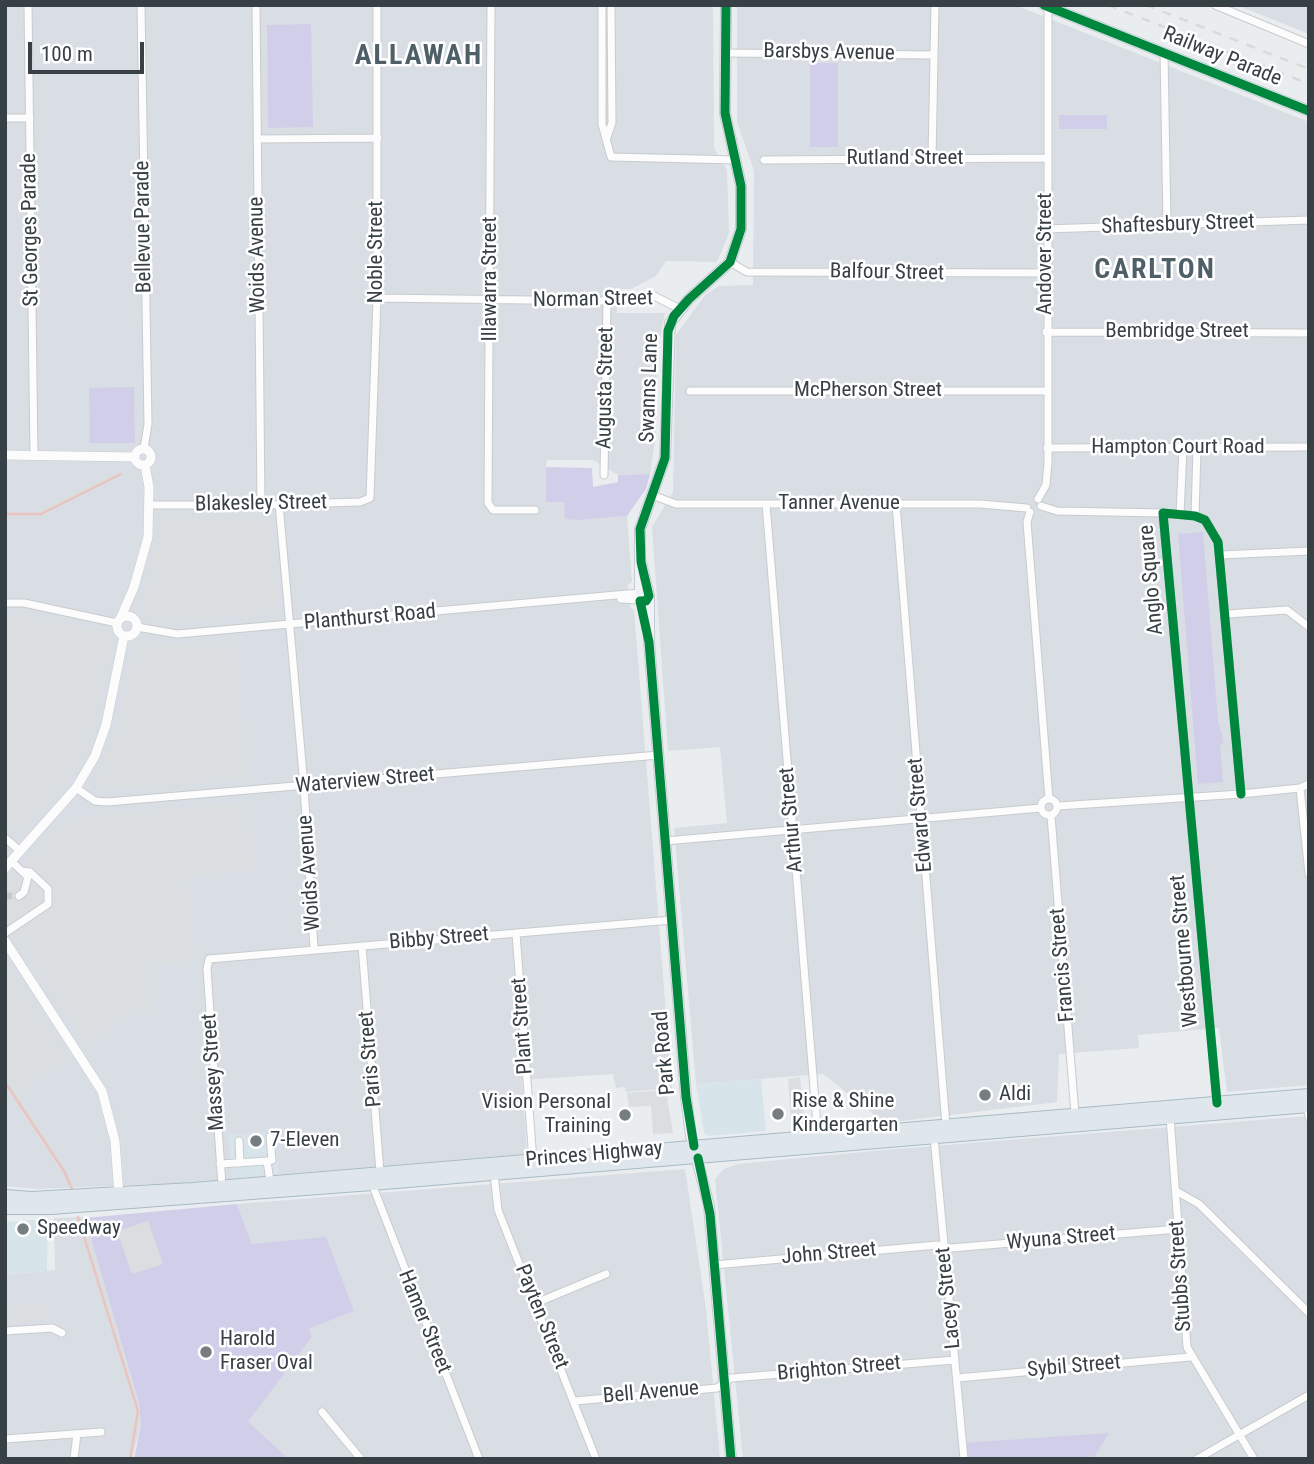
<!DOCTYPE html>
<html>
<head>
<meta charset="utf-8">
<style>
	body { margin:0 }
	#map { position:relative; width:1314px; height:1464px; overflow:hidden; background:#eaedf0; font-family:"Roboto Condensed",sans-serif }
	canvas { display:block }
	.frame { position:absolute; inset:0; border:7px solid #374045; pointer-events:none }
	.scale { position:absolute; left:28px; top:42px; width:116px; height:32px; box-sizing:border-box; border:4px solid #374045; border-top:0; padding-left:9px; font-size:21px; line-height:24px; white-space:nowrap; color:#374045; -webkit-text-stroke:5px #fff; paint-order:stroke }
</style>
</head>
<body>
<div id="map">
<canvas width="1314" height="1464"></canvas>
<div class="frame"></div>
<div class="scale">100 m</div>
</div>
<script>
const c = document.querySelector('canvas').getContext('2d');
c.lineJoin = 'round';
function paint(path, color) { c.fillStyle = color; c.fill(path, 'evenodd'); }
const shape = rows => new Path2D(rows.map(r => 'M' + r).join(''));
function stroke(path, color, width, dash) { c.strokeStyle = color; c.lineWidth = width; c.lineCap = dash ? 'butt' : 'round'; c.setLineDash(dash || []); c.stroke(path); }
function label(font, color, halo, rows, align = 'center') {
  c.font = font + ' "Roboto Condensed",sans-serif'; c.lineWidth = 5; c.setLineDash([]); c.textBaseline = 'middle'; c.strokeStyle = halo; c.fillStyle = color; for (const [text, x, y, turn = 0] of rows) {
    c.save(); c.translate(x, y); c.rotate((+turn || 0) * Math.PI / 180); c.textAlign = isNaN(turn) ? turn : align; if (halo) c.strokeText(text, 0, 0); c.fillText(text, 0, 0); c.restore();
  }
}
const residential = shape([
	[5,5,713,5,714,148,727,170,729,233,717,262,666,261,656,276,631,289,616,289,617,313,665,313,657,352,656,434,650,474,618,475,593,460,547,460,546,467,546,502,564,502,582,520,627,516,632,582,628,585,630,607,634,610,672,1088,626,1092,625,1087,616,1088,613,1074,522,1080,527,1154,179,1183,38,1189,5,1186],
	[737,5,1015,5,1309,122,1309,1085,1227,1092,1219,1028,1138,1035,1139,1048,1059,1054,1057,1102,885,1123,823,1074,696,1084,674,828,727,823,720,747,668,751,652,527,673,492,676,335,705,295,719,286,753,285,754,171,737,122],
	[1236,5,1309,5,1309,34,1254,12],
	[1309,1116,1309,1459,743,1459,715,1179,724,1169,738,1164,884,1150],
	[685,1169,706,1309,720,1459,289,1459,247,1423,312,1337,309,1329,354,1311,252,1244,237,1204],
	[85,1217,139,1403,141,1425,132,1459,5,1459,5,1275,55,1270,54,1218]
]);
const commercial = shape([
	[761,1079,766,1131,709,1136,704,1133,696,1084],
	[276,1133,279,1174,232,1178,228,1134],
	[48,1219,47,1271,5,1275,5,1222]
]);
const industrial = shape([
	[261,517,271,525,278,612,168,623,144,616,142,611,160,519],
	[5,615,26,615,109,633,113,638,93,727,84,753,68,779,20,834,5,822],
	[236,640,246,779,106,790,99,788,96,779,118,729,136,644,141,641,169,645],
	[250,802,255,870,188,877,195,961,146,966,150,1012,130,1014,87,1044,5,919,5,885,64,820,73,817],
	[5,963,68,1057,18,1093,5,1075]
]);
const green = shape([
	[311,24,313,127,268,128,267,25],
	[810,63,838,63,838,147,810,147],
	[1059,115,1107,115,1107,129,1059,129],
	[134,387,135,443,90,443,89,388],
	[546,467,592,468,593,487,618,482,618,475,650,474,646,489,627,516,581,520,565,519,564,502,546,502],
	[1203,532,1218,721,1224,743,1220,744,1223,782,1198,784,1178,534],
	[237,1204,252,1244,326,1237,354,1311,309,1329,312,1337,248,1422,289,1459,134,1459,141,1425,139,1403,85,1218],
	[1109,1433,1093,1459,964,1459,963,1443]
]);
const parking = shape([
	[188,811,193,876,163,877,158,813],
	[800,1077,805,1126,798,1127,797,1119,791,1120,788,1079],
	[666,1090,673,1133,653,1134,651,1106,629,1107,627,1093],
	[148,1221,163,1264,132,1274,117,1231],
	[46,1303,47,1320,12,1323,11,1306]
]);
const stream = shape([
	[5,514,41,514,121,474],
	[5,1082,64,1171,72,1189],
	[78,1217,138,1411,130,1459]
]);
const minorTunnel = shape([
	[5,896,19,896]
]);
const minor = shape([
	[28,5,34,455],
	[141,5,148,424,144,449],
	[256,5,261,505],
	[491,5,488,503,493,510,535,510],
	[602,5,602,124,611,157,736,160],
	[1215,5,1309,44],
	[1164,52,1167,226],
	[725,53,933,55],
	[5,118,30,118],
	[607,137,612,123,611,5],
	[257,139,378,138],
	[932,159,935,5],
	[764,160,1046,158],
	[1046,229,1309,220],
	[730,262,747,272,1046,273],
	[377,298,607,301,654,296,680,309],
	[1046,332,1309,333],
	[690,391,1046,391],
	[1047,448,1309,447],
	[604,475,607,301],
	[652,495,676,504,980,504,1027,508],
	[1038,499,1046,485,1048,463,1048,7],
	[279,504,304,786,314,949],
	[766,504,818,1137],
	[896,504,946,1126],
	[149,505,261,505,360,502,370,498,377,298,377,5],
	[1041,506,1057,511,1163,513],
	[1030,512,1027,522,1049,799],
	[1180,514,1183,449],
	[1195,516,1197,449],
	[1220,555,1309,551],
	[621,599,639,600],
	[5,603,24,603,117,623],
	[1227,614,1287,610,1309,627],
	[137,627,177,634,639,593],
	[76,788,95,801,107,802,659,755],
	[1300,788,1309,874],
	'1041 807a8 8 0 1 1 16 0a8 8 0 1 1-16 0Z',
	[1058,806,1241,794,1300,788,1309,784],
	[1051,816,1075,1114],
	[5,838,20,851],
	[665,841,1041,808],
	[11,861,28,877,24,892,19,896],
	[5,933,48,904,48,889,30,872,22,871],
	[516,933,533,1161],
	[362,946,380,1172],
	[1217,1103,1163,513,1195,516,1205,520,1218,542,1241,794],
	[1307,1106,1309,1117],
	[1170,1117,1187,1347,1254,1459],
	[934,1137,964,1459],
	[239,1141,240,1163],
	[267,1161,272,1160,270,1137],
	[220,1164,267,1161,270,1181],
	[494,1174,498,1210,596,1459],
	[372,1184,479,1459],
	[222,1185,207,969,209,959,672,920],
	[1176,1191,1199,1204,1309,1313],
	[714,1265,937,1245,951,1248,1178,1229],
	[536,1303,606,1274],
	[5,1331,52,1328,62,1333],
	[957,1378,1190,1357],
	[575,1401,717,1388,731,1378,955,1360],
	[322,1412,361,1459],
	[5,1439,101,1432],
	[74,1459,77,1434],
	[1197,1459,1309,1395]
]);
const tertiary = shape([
	'135 457a8 8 0 1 1 16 0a8 8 0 1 1-16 0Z',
	[5,455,135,457],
	'117 626a10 10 0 1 1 20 0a10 10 0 1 1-20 0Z',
	[121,617,134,587,148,537,149,487,145,465],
	[5,868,76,788,95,756,106,725,124,636],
	[5,941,102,1091,115,1141,119,1196]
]);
const secondary = shape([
	[1044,5,1309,111],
	[641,562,649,596,649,642,686,1097,691,1136,709,1206,731,1459],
	[640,592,640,529,665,458,670,323,689,299,730,262,741,229,741,186,725,113,726,5]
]);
const trunk = shape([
	[5,1196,31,1198,193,1189,1309,1095],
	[5,1208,51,1208,372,1184,1309,1106]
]);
const rail = shape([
	[1108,5,1309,84],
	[1146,5,1309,69]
]);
const cycleway = shape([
	[1044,5,1309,111],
	[640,601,646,601,649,596,641,562,640,529,665,458,668,331,674,316,689,299,730,262,741,229,741,186,725,113,726,5],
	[640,601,649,642,686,1097,694,1146],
	[1217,1103,1163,513,1195,516,1205,520,1218,542,1241,794],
	[698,1158,710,1214,731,1459]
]);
const markers = [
	[985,1095,7,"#767d81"],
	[778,1114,7,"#767d81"],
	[625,1115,7,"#767d81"],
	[256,1141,7,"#767d81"],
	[23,1229,7,"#767d81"],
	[206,1352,7,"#767d81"]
];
const streetNames = [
	["Barsbys Avenue",829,53,1],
	["Railway Parade",1222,57,22],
	["Rutland Street",905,159],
	["Shaftesbury Street",1178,225,-2],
	["Bellevue Parade",144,227,-91],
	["St Georges Parade",31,230,-91],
	["Noble Street",377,252,-90],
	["Andover Street",1046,254,-90],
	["Woids Avenue",258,255,-91],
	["Balfour Street",887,273,1],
	["Illawarra Street",491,279,-90],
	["Norman Street",593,300,-1],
	["Bembridge Street",1177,332],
	["Augusta Street",606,388,-89],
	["Swanns Lane",650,388,-88],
	["McPherson Street",868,391],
	["Hampton Court Road",1178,448],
	["Blakesley Street",261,504,-1],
	["Tanner Avenue",839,504],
	["Anglo Square",1152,580,-95],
	["Planthurst Road",370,618,-5],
	["Waterview Street",365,781,-5],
	["Edward Street",921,815,-95],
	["Arthur Street",792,820,-95],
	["Woids Avenue",310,873,-94],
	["Bibby Street",439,939,-5],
	["Westbourne Street",1185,951,-95],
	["Francis Street",1063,965,-95],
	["Plant Street",523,1026,-94],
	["Park Road",665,1053,-95],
	["Paris Street",371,1059,-95],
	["Massey Street",214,1072,-94],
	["Princes Highway",594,1155,-5],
	["Wyuna Street",1061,1239,-5],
	["John Street",829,1254,-5],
	["Stubbs Street",1181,1276,-94],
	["Lacey Street",949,1298,-96],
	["Payten Street",541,1317,68],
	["Hamer Street",424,1322,68],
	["Sybil Street",1074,1367,-5],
	["Brighton Street",839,1369,-5],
	["Bell Avenue",651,1393,-5]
];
const poiNames = [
	["Aldi",999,1095],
	["Rise & Shine",792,1102],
	["Kindergarten",792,1126],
	["Vision Personal",611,1103,"right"],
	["Training",611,1127,"right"],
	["7-Eleven",270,1141],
	["Speedway",37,1229],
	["Harold",220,1340],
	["Fraser Oval",220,1364]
];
const districtNames = [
	["ALLAWAH",419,57],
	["CARLTON",1155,271]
];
paint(residential, '#d8dee3');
paint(commercial, '#d7e4ea');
paint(industrial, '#dadee1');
paint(green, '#d1cee9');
paint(parking, '#dbdee1');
stroke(stream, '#eac4be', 2.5);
stroke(minorTunnel, '#c6cace', 7, [7, 3.5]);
stroke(minor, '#c8cbce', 9);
stroke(tertiary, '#c8cbce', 10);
stroke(secondary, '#c5cbd1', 12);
stroke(trunk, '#a8bac5', 14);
stroke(minor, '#fcfcfd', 7);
stroke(tertiary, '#fcfcfd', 9);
stroke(secondary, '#eff2f6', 10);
stroke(trunk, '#dfe7ed', 12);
stroke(rail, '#d8d9d9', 2.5, [9, 9]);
stroke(cycleway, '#00873e', 9);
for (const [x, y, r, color] of markers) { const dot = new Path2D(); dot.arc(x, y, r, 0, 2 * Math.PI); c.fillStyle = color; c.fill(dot); stroke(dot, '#fff', 2.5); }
label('21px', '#374045', '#fff', streetNames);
label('21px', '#374045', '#fff', poiNames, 'left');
c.letterSpacing = '2px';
label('bold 28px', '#4f5f67', '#fff', districtNames);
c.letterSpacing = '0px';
</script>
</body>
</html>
